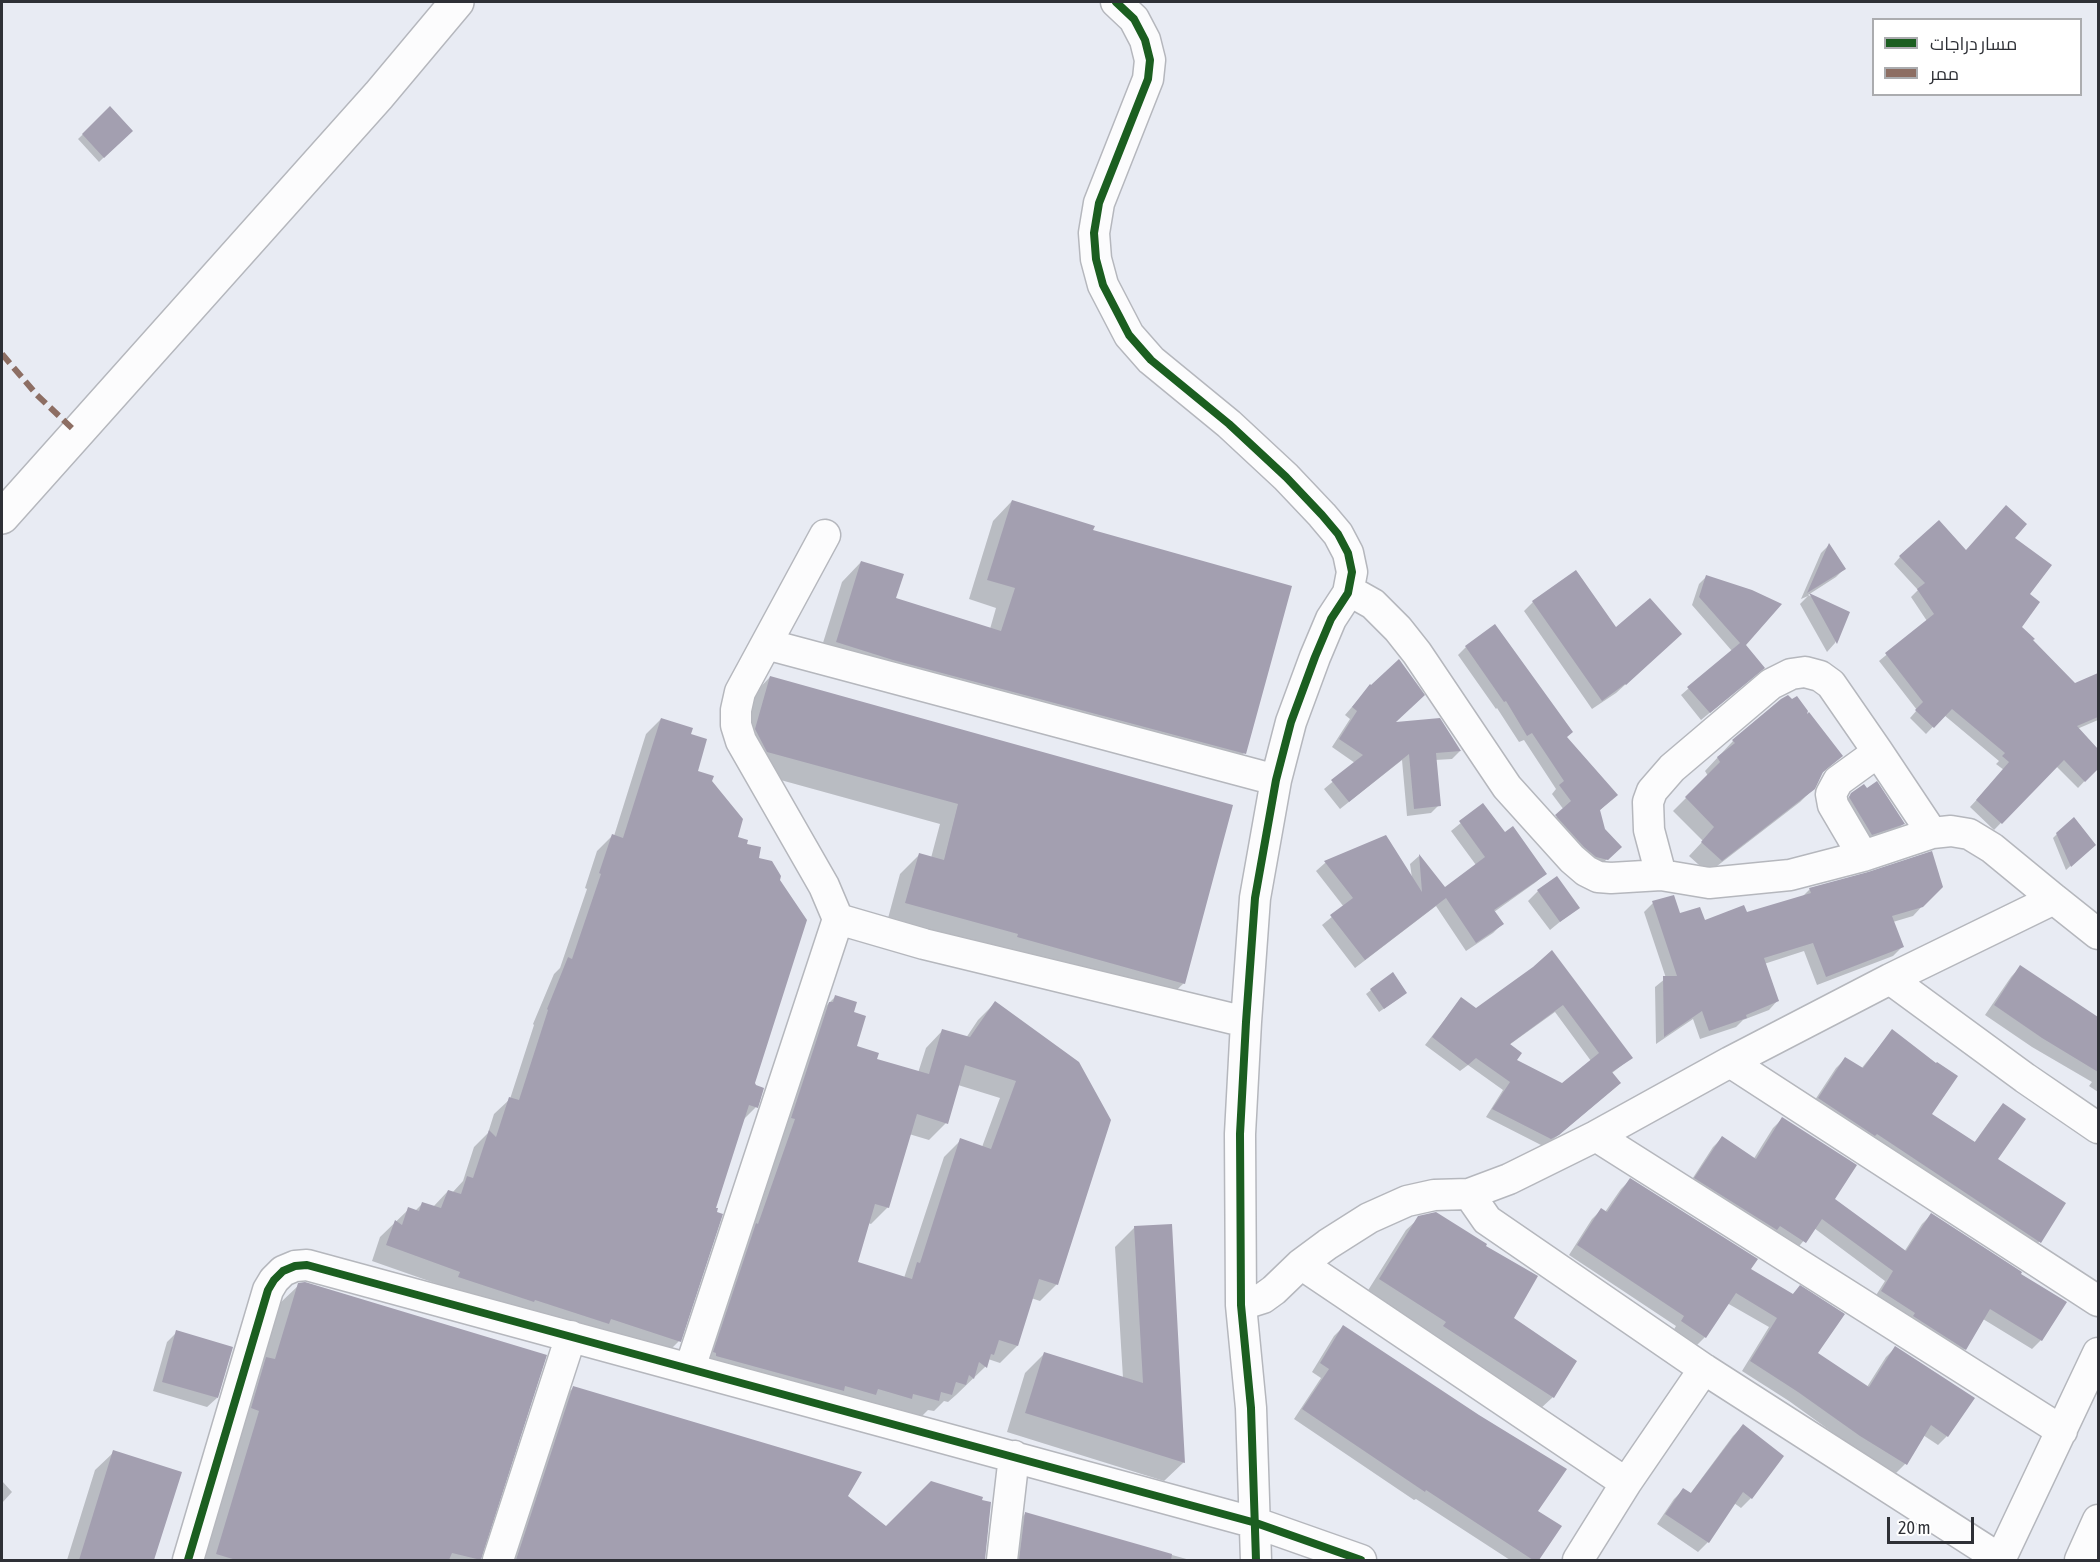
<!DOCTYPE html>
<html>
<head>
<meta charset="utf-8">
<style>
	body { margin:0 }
	#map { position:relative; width:2100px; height:1562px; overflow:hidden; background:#e8ebf3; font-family:"Asap Condensed",Cairo,sans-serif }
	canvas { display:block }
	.frame { position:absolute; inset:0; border:3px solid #2e3036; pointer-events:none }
	.legend { position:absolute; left:1872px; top:18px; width:210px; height:78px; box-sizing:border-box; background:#fff; border:2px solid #abacaf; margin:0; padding:8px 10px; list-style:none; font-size:18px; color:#2e3036 }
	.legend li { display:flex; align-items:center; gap:12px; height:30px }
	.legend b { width:30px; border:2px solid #abacaf }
	.scale { position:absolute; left:1887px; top:1517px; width:87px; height:27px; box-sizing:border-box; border:3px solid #2e3036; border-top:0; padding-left:8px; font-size:18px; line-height:21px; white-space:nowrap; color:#2e3036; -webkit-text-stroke:4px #fff; paint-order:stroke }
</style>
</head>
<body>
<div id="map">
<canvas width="2100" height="1562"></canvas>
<div class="frame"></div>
<ul class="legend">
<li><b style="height:8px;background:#1b5e20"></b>مسار دراجات</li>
<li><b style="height:8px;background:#8d6e63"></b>ممر</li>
</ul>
<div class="scale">20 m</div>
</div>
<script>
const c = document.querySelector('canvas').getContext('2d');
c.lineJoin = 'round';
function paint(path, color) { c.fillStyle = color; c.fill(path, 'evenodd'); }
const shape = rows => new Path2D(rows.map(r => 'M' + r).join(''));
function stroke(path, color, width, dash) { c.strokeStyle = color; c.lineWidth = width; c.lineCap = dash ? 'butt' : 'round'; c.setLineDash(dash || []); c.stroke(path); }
const shadow = shape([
	[110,108,131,131,99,162,78,139],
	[1012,501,1091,531,1244,753,1225,773,817,662,842,582,861,562,894,599,990,629,996,608,969,599,993,521],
	[2013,538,2028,595,2020,627,2031,640,2075,685,2093,677,2098,690,2098,720,2077,729,2098,751,2098,767,2078,788,2056,766,1994,830,1970,807,2004,770,1996,764,1999,761,1944,715,1926,734,1910,718,1917,710,1879,661,1927,621,1911,597,1918,590,1894,564,1900,557,1965,551],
	[1829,545,1844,569,1836,577,1808,595,1848,612,1835,643,1827,652,1800,604,1808,596,1801,599,1821,553],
	[1707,576,1744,645,1755,675,1701,720,1681,695,1732,651,1692,605,1699,584],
	[1533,602,1616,629,1671,643,1616,693,1592,709,1524,611],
	[1466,647,1565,737,1616,795,1599,811,1603,830,1619,847,1598,868,1549,824,1564,810,1552,794,1556,789,1524,740,1519,742,1497,708,1496,709,1458,655],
	[770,677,1231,806,1184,983,1164,1002,887,922,900,874,919,855,931,858,940,824,748,771,751,697],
	[1370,686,1392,724,1439,720,1460,751,1452,759,1435,760,1439,805,1431,813,1407,816,1402,760,1340,809,1324,789,1355,763,1332,747,1350,719,1345,715],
	[661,719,690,735,696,772,711,782,736,839,745,845,757,859,753,1083,756,1107,742,1121,714,1209,679,1341,664,1356,444,1292,446,1287,372,1261,380,1237,409,1209,415,1211,423,1203,433,1207,448,1191,452,1193,463,1181,474,1147,488,1133,494,1114,510,1099,534,1025,533,1024,554,974,560,968,587,889,585,888,597,851,612,836,614,836,646,734],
	[1803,719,1841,756,1820,775,1814,788,1800,802,1708,873,1689,856,1703,841,1673,811,1708,776,1705,771,1733,741],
	[1852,794,1903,824,1894,833,1863,843,1842,804],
	[1483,805,1504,834,1545,874,1536,882,1494,912,1502,924,1493,933,1466,951,1436,906,1355,968,1322,925,1344,907,1316,871,1325,863,1386,836,1412,878,1410,864,1419,856,1444,889,1476,865,1451,831],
	[2057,834,2094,844,2066,870,2053,838],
	[1941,886,1913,916,1893,922,1902,947,1893,956,1817,985,1804,951,1764,964,1778,1000,1769,1010,1743,1020,1736,1027,1700,1039,1693,1019,1656,1044,1655,987,1666,978,1644,912,1653,903,1679,915,1704,922,1746,914,1802,897,1810,889],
	[1538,891,1578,907,1550,930,1528,901],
	[2020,967,2098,1018,2098,1092,2089,1086,2092,1082,2032,1047,1985,1015,2011,977],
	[1534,968,1631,1058,1612,1073,1612,1090,1549,1143,1543,1146,1486,1117,1503,1090,1468,1065,1460,1071,1425,1045,1461,999,1476,1010],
	[1555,1012,1591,1061,1563,1085,1515,1061,1509,1045],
	[1371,990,1401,997,1379,1012,1366,994],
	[835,997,852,1013,855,1047,875,1060,918,1073,926,1048,943,1030,966,1038,978,1020,995,1003,1078,1063,1057,1284,1040,1301,1031,1298,1017,1346,1000,1363,988,1359,985,1367,956,1395,948,1402,944,1401,934,1411,928,1410,920,1418,699,1373,818,1014],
	[958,1085,1000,1098,982,1147,961,1140,944,1157,904,1278,856,1263,868,1223,871,1224,888,1207,909,1134,929,1140,946,1123],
	[1892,1031,1930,1114,1974,1143,1994,1115,2003,1105,1996,1159,2064,1203,2039,1242,2030,1252,1809,1109,1836,1068,1845,1059,1861,1069],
	[1782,1119,1833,1200,1904,1252,1922,1224,1931,1215,2041,1340,2032,1349,1983,1319,1965,1349,1956,1358,1873,1300,1885,1281,1814,1228,1796,1250,1687,1187,1713,1147,1722,1138,1753,1160,1773,1128],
	[1630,1180,1749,1270,1792,1295,1800,1287,1816,1354,1867,1387,1886,1357,1895,1348,1947,1436,1938,1445,1923,1435,1905,1464,1896,1473,1850,1445,1789,1401,1742,1371,1769,1327,1727,1303,1705,1337,1696,1346,1673,1331,1676,1326,1569,1255,1592,1219,1601,1210,1605,1212,1621,1189],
	[1419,1218,1512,1319,1553,1397,1540,1409,1432,1339,1435,1335,1367,1292,1406,1230],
	[1135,1227,1184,1462,1164,1481,1007,1432,1025,1373,1044,1354,1123,1378,1115,1247],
	[299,1285,480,1554,480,1560,201,1560,279,1304],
	[1343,1327,1535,1511,1560,1526,1537,1560,1510,1560,1416,1499,1414,1500,1294,1419,1321,1378,1312,1372,1334,1336],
	[177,1332,217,1398,207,1407,153,1391,167,1342],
	[573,1388,847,1496,886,1528,983,1558,984,1560,504,1560,554,1407],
	[1743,1426,1782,1456,1751,1498,1741,1508,1734,1503,1708,1542,1698,1552,1657,1524,1674,1499,1683,1490,1690,1494,1733,1436],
	[114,1452,180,1473,153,1560,67,1560,95,1470],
	[2,1481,12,1492,2,1503],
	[1025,1514,1190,1560,1003,1560,1006,1533]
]);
const building = shape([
	[110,106,133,131,104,158,82,134],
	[1012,500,1095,526,1093,530,1292,586,1246,754,893,660,836,642,861,561,904,574,896,598,1001,631,1015,588,987,580],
	[2006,505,2027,524,2015,538,2052,565,2030,594,2040,602,2022,627,2035,639,2033,640,2075,683,2098,673,2098,717,2077,726,2098,749,2098,769,2085,782,2064,760,2002,824,1976,800,2009,762,2002,756,2005,753,1952,709,1934,728,1915,710,1923,702,1885,653,1934,614,1917,589,1925,583,1899,556,1939,520,1966,550],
	[1829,543,1846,569,1807,593],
	[1576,570,1616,627,1650,598,1682,634,1626,685,1625,684,1602,701,1532,601],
	[1706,575,1752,590,1782,604,1746,645,1765,668,1710,713,1687,687,1740,643,1699,597],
	[1809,593,1850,612,1837,644],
	[1495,624,1573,732,1567,737,1618,795,1600,810,1605,829,1622,847,1608,860,1596,857,1584,847,1555,815,1571,801,1559,785,1564,781,1532,733,1527,736,1506,701,1504,702,1465,646],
	[1399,659,1425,695,1396,722,1440,718,1461,751,1436,753,1441,806,1414,809,1409,754,1349,802,1331,780,1363,755,1339,739,1357,711,1352,707,1370,684,1371,685],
	[770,676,1233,805,1185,984,1017,937,1018,934,905,903,919,853,944,860,958,804,767,752,755,729],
	[1788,695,1792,699,1797,696,1808,711,1807,714,1809,712,1843,756,1823,772,1815,789,1722,861,1701,842,1714,827,1685,797,1720,762,1717,757,1735,743,1732,740,1781,699],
	[661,718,693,728,691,734,707,739,698,771,714,776,712,781,743,819,738,837,748,840,747,844,761,847,759,858,772,861,781,876,780,880,807,920,755,1083,756,1085,764,1088,758,1108,749,1105,716,1208,718,1208,717,1212,723,1214,681,1342,611,1319,609,1324,535,1300,534,1302,458,1277,460,1272,386,1245,395,1220,402,1225,408,1207,419,1211,422,1202,441,1208,448,1190,461,1194,467,1176,473,1178,489,1130,496,1137,509,1097,519,1100,548,1010,547,1009,568,957,572,959,601,874,599,873,612,834,623,838],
	[1877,781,1905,824,1872,835,1849,797,1851,793,1864,784,1867,788],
	[1483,803,1505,832,1513,826,1547,874,1494,910,1504,924,1476,943,1446,898,1365,960,1330,915,1353,898,1324,861,1386,835,1422,892,1419,854,1445,887,1485,857,1459,821],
	[2074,817,2096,845,2071,867,2056,833],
	[1932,851,1943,887,1923,907,1892,916,1904,947,1826,977,1813,943,1764,958,1779,1001,1746,1015,1747,1018,1709,1031,1702,1011,1664,1037,1663,976,1677,976,1652,901,1674,895,1680,913,1700,907,1705,920,1744,905,1747,912,1811,893,1809,888,1868,872],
	[1557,876,1580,908,1560,922,1537,890],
	[1552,950,1633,1058,1612,1072,1621,1083,1559,1135,1551,1139,1492,1109,1510,1082,1476,1058,1468,1065,1432,1037,1461,997,1476,1008,1533,967],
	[1563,1005,1599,1053,1562,1083,1517,1060,1522,1053,1510,1044],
	[2020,965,2098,1017,2098,1072,2042,1038,1994,1005],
	[1393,972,1407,993,1384,1009,1370,989],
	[835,995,857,1002,854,1012,866,1016,857,1046,879,1053,877,1059,929,1074,942,1029,970,1037,995,1001,1079,1062,1111,1120,1058,1285,1039,1279,1018,1346,999,1340,994,1355,991,1354,987,1368,979,1362,974,1379,969,1375,966,1385,956,1382,952,1395,941,1392,939,1401,913,1394,912,1399,878,1389,876,1395,845,1386,844,1391,716,1356,716,1353,713,1352,756,1223,758,1224,795,1119,791,1118,829,1002,833,1002],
	[965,1065,1016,1081,991,1149,960,1138,920,1263,917,1262,912,1279,858,1262,875,1204,889,1208,917,1114,948,1124],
	[1892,1029,1936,1063,1937,1062,1958,1076,1932,1114,1975,1142,2003,1103,2026,1119,1998,1159,2066,1203,2041,1243,1877,1134,1875,1136,1818,1098,1845,1057,1863,1068],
	[1782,1117,1857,1165,1835,1199,1906,1251,1931,1213,2022,1272,2021,1274,2067,1302,2042,1341,1990,1309,1966,1350,1913,1316,1915,1313,1881,1291,1893,1271,1822,1219,1806,1243,1780,1226,1777,1230,1694,1178,1722,1136,1756,1159],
	[1630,1178,1758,1259,1751,1269,1793,1294,1800,1285,1845,1314,1818,1353,1869,1387,1895,1346,1975,1398,1948,1437,1931,1425,1907,1465,1860,1436,1798,1392,1750,1361,1777,1318,1736,1293,1706,1338,1681,1321,1684,1316,1577,1245,1601,1208,1607,1212],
	[1436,1212,1487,1244,1486,1246,1538,1276,1514,1318,1577,1361,1554,1398,1443,1326,1446,1322,1379,1279,1418,1216],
	[1172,1224,1185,1463,1025,1413,1044,1352,1143,1383,1134,1226],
	[305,1282,547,1355,481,1560,452,1553,449,1560,236,1560,216,1554,259,1411,251,1408,266,1357,275,1359,298,1283],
	[1343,1325,1479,1415,1567,1469,1538,1511,1562,1526,1539,1560,1533,1560,1426,1490,1425,1492,1302,1409,1329,1369,1320,1363],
	[176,1330,233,1347,218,1398,162,1382],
	[573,1386,862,1472,848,1496,886,1526,931,1481,983,1497,982,1500,991,1502,985,1560,516,1560],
	[1743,1424,1784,1456,1752,1499,1743,1492,1709,1543,1665,1514,1683,1488,1691,1493],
	[113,1450,182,1472,154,1560,79,1560],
	[1025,1512,1172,1554,1171,1560,1019,1560]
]);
const minor = shape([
	[1116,2,1134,19,1145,40,1150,60,1148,79,1099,203,1094,233,1096,259,1103,285,1129,335,1151,360,1229,424,1286,477,1322,515,1338,534,1348,553,1352,572,1348,593,1331,619,1315,657,1291,722,1276,780,1255,898,1246,1022,1240,1134,1241,1305,1251,1408,1256,1560],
	[825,535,740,692,736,710,736,725,741,741,824,886,838,919,924,944,1246,1022],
	[1348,593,1357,595,1373,604,1398,629,1417,653,1507,787,1572,859,1586,871,1598,877,1611,878,1661,875,1709,883,1790,875,1863,856,1932,833,1951,831,1969,834,1992,848,2054,899],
	[766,644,1276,780],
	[1863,856,1833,805,1831,794,1838,781,1878,752,1932,833],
	[1661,875,1649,830,1648,802,1652,791,1672,768,1771,684,1791,674,1805,672,1820,676,1831,684,1878,752],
	[1890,979,2025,1078,2098,1128],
	[1730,1062,2098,1301],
	[1596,1136,2062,1431],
	[1469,1194,1487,1220,1704,1369,2000,1559],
	[1301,1264,1626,1483],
	[1241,1305,1263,1298,1274,1290,1301,1264,1328,1244,1369,1218,1407,1201,1434,1195,1469,1194,1509,1179,1596,1136,1730,1062,1890,979,2054,899,2098,934],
	[690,1368,838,919],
	[188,1560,268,1290,274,1280,283,1271,295,1266,307,1265,1256,1523,1361,1560],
	[498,1560,571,1336],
	[1002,1560,1014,1456],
	[1578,1560,1626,1483,1704,1369],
	[2000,1560,2098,1353],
	[2080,1560,2098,1520]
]);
const major = shape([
	[2,517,379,95,457,2]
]);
const quiet = shape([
	[2,354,37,395,76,432]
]);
const cycleway = shape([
	[1116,2,1134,19,1145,40,1150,60,1148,79,1099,203,1094,233,1096,259,1103,285,1129,335,1151,360,1229,424,1286,477,1322,515,1338,534,1348,553,1352,572,1348,593,1331,619,1315,657,1291,722,1276,780,1255,898,1246,1022,1240,1134,1241,1305,1251,1408,1256,1560],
	[188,1560,268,1290,274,1280,283,1271,295,1266,307,1265,1256,1523,1361,1560]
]);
paint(shadow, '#0003');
paint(building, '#a39fb0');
stroke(minor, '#b5b7bd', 33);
stroke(major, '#b5b7bd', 36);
stroke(minor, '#fcfcfd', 30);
stroke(major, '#fcfcfd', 33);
stroke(quiet, '#8d6e63', 6, [12, 6]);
stroke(cycleway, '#1b5e20', 8);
</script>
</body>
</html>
